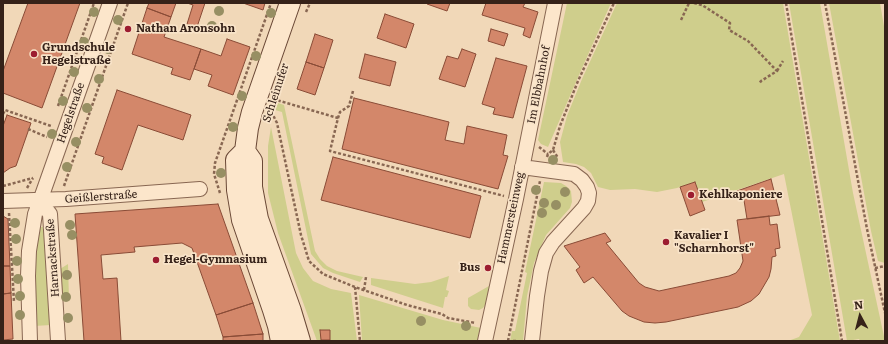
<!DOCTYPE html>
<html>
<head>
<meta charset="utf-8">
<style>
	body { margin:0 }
	#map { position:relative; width:888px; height:344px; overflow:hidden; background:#f1d8b8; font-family:Literata,serif }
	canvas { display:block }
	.frame { position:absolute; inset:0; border:4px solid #362219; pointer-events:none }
	.north { position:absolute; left:840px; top:296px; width:40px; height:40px; -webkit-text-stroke:3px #f8e3c8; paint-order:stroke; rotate:353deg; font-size:11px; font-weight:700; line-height:16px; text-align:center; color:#362219 }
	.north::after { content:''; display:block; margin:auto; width:14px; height:18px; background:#362219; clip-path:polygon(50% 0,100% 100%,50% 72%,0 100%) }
</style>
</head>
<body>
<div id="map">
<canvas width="888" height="344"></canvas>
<div class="frame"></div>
<div class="north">N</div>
</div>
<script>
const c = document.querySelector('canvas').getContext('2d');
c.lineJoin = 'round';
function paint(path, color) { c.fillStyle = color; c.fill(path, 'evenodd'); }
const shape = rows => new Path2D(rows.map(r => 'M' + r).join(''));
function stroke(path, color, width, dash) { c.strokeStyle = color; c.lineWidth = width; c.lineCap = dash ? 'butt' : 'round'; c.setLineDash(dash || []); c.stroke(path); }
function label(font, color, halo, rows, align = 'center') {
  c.font = font + ' Literata,serif'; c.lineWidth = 3.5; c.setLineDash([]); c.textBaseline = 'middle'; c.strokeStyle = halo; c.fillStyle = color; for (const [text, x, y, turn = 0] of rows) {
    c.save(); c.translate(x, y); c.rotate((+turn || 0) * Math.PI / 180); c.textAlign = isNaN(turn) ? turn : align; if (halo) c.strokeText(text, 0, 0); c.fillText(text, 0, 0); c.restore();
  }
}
const green = shape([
	[567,3,611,3,579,75,548,147,541,144,538,140],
	[617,3,783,3,840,341,788,341,799,337,812,315,784,174,702,202,695,182,677,188,657,192,635,189,610,190,598,187,591,173,584,167,576,164,563,162,560,142,567,116,582,79],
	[789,3,820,3,853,193,885,341,860,341,859,339,847,341],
	[829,3,880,3,885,32,885,263,878,261,871,231],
	[278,103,284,105,315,251,320,259,327,266,337,271,363,277,360,282,333,273,323,268,311,254,282,112,275,110],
	[271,127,296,253,303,268,313,281,331,289,351,293,357,341,317,341,278,233,268,193,268,146],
	[544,182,561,183,566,186,571,191,572,202,570,208,546,235,534,263,527,296,523,341,510,341,512,331,515,331,527,273,525,272],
	[38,227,46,227,51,325,34,326,32,280],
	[68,264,69,299,62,299,60,269],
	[449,276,446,290,449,291,447,297,445,297,443,308,371,285,371,278,415,284,431,282],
	[489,286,486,304,483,308,479,310,471,309,468,306,468,298],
	[359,295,443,320,481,328,479,341,362,341]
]);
const building = shape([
	[28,3,80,3,42,108,3,93,3,71,28,3],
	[149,3,176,3,171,17,147,8,149,3],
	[187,3,205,3,197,27,187,24,193,5,187,3],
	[243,3,265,3,263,10,243,3],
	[427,3,450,3,447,11,427,4,427,3],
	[486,3,525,3,523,7,538,12,530,38,523,35,525,28,482,15,486,3],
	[147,8,171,17,164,37,201,49,190,80,171,74,173,68,132,54,147,8],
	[385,14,414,24,406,48,377,38,385,14],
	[491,29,508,34,504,46,488,41,491,29],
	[315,34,333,40,324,68,306,62,315,34],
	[227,39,250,47,233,95,208,86,212,75,194,69,201,49,221,56,227,39],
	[462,49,476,54,465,87,439,79,447,56,458,59,462,49],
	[365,54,396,62,390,86,359,78,365,54],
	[496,58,527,66,513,118,493,114,495,108,482,104,496,58],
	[306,62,324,68,315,95,297,89,306,62],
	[117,90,191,115,183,140,138,125,122,170,102,163,104,157,95,154,117,90],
	[354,98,449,122,445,140,464,144,467,126,507,135,503,155,508,156,498,189,342,149,354,98],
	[7,115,31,123,16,166,10,168,3,173,3,126,7,115],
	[333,157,481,196,470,238,321,200,333,157],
	[771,179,780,215,747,219,743,194,739,196,737,191,771,179],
	[695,182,705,210,690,216,680,187,695,182],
	[218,204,253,303,216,315,192,248,182,243,134,247,135,252,101,255,103,279,117,278,121,341,84,341,75,214,218,204],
	[3,216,8,219,10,266,3,266,3,216],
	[769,216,770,225,777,224,780,248,775,249,776,256,772,257,771,269,769,277,759,294,751,301,738,307,666,322,655,323,644,322,629,316,622,311,593,277,584,283,576,270,580,267,564,246,605,233,611,241,606,243,639,283,645,287,659,291,729,276,736,273,740,268,743,261,737,220,769,216],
	[3,266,10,266,11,293,3,294,3,266],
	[11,293,13,339,3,340,3,294,11,293],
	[253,303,263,334,223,337,216,315,253,303],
	[320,330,330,330,330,340,321,340,320,330],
	[263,334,263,341,223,341,223,337,263,334]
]);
const path = shape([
	[694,3,702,5,730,23,729,30,748,41,777,71,761,81,759,84],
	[786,3,842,341],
	[825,3,867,229,885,313],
	[306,12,310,3],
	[681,20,689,3],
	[777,71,783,61],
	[353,91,349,106,340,112,338,118,330,151,504,196],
	[273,99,338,118],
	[58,106,94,3],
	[3,114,5,110,51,126],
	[268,116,274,117,277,123,301,235,309,261,323,274,355,287,407,305,442,314,448,318,476,323],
	[28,129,47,137],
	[539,147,548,154],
	[553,150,558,158],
	[547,157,548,154,553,150,560,126,578,81,614,3],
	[3,186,33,178],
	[64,186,128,3],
	[27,188,33,178],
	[220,193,214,174,215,163,271,3],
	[9,213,14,302],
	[875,268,885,266],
	[355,287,360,341],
	[364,290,366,277],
	[508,341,540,181],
	[513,341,518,341]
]);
const minor = shape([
	[522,167,574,174,582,180,587,187,589,193,588,201,584,208,553,242,546,253,541,271,537,296,532,341],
	[3,201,66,199,200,189],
	[40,201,50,214,58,341],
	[30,341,28,276,29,251,35,214,40,201,110,3],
	[485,341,516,199,555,3]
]);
const secondary = shape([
	[245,151,252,161,252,187,258,219,291,311,300,341],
	[281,341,278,326,273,310,242,220,237,190,236,160,245,151,248,128,252,112,290,3]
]);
const trees = [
	[219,11],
	[94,12],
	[271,13],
	[118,20],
	[212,26],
	[84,42],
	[108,49],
	[256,56],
	[74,72],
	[99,79],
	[242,96],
	[63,101],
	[87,108],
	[233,127],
	[52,134],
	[76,142],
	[553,160],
	[67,167],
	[221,173],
	[536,190],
	[565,192],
	[544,203],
	[556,205],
	[542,213],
	[15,223],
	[70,225],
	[72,235],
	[16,239],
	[17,261],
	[67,275],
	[18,279],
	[20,296],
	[66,297],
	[20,315],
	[68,318],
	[421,321],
	[466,326]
];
const markers = [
	[128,29,4,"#9c1d30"],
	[34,54,4,"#9c1d30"],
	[691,195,4,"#9c1d30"],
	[666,242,4,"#9c1d30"],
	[156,260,4,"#9c1d30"],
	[488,268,4,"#9c1d30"]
];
const poiNames = [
	["Nathan Aronsohn",136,29],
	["Grundschule",42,48],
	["Hegelstraße",42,61],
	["Kehlkaponiere",699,195],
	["Kavalier I",674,236],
	["\"Scharnhorst\"",674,249],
	["Hegel-Gymnasium",164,260],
	["Bus",480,268,"right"]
];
const streetNames = [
	["Im Elbbahnhof",539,85,-79],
	["Schleinufer",276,93,-72],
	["Hegelstraße",71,113,-71],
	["Geißlerstraße",101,197,-4],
	["Hammersteinweg",511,218,-78],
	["Harnackstraße",53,258,-94]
];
paint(green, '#cfce8c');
paint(building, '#d3876a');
stroke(building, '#894b36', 1);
stroke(minor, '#886752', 16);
stroke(secondary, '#6a4836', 22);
stroke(path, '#886752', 2.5, [3, 2]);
stroke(minor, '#fce6cb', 14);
stroke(secondary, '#fce6cb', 20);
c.fillStyle = '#978f63';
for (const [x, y] of trees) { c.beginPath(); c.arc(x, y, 5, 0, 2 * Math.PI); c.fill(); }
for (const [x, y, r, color] of markers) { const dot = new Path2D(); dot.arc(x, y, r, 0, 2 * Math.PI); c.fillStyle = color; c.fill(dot); stroke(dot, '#f8e3c8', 1.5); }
label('bold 11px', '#362219', '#f8e3c8', poiNames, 'left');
label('11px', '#362219', '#f8e3c8', streetNames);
</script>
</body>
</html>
